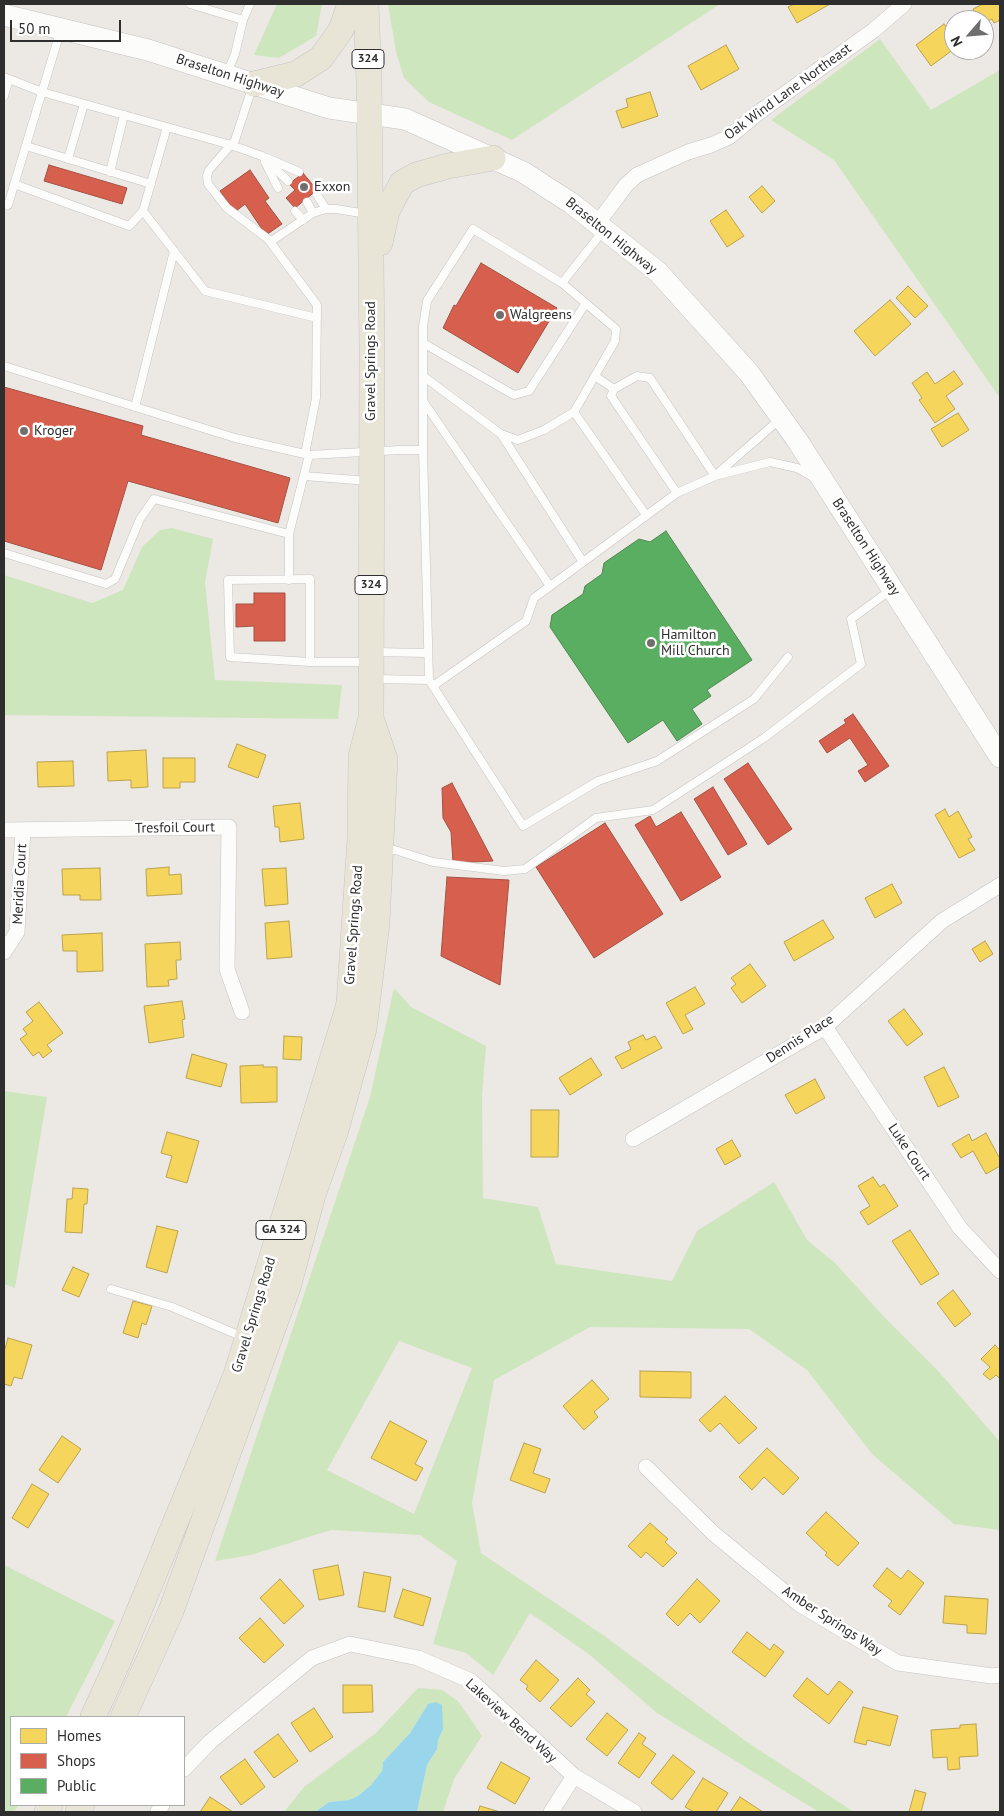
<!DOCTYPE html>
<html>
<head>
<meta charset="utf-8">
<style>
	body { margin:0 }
	#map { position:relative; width:1004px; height:1816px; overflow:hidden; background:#ece8e4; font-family:"PT Sans",sans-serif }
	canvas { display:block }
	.frame { position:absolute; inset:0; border:5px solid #2e2e2e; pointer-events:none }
	.legend { position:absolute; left:10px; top:1716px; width:175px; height:90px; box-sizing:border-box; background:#fff; border:1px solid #ababab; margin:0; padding:6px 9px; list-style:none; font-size:15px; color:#2e2e2e }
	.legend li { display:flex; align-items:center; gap:10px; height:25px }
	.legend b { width:25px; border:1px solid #ababab }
	.north { position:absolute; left:944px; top:10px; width:50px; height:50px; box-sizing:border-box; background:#fff; border:1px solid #ababab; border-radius:50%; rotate:243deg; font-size:14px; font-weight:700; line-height:20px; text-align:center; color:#2e2e2e }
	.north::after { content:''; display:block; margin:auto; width:18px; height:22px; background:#706f6e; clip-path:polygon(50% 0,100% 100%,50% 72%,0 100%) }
	.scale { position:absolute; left:10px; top:20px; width:111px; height:22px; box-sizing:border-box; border:2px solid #2e2e2e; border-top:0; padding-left:6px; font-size:15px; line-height:18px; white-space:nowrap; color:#2e2e2e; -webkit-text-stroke:4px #fff; paint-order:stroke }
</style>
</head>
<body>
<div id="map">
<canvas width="1004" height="1816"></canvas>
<div class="frame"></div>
<ul class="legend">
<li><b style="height:14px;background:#f6d55c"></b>Homes</li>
<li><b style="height:14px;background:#d6604d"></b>Shops</li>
<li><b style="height:14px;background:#5aae61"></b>Public</li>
</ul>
<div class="north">N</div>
<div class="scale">50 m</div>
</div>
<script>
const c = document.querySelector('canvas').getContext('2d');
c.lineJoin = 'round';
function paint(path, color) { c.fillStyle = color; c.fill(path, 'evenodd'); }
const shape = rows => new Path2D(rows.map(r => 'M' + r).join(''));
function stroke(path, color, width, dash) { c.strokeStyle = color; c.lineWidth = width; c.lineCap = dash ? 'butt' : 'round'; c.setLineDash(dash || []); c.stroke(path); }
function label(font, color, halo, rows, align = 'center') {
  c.font = font + ' "PT Sans",sans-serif'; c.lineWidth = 5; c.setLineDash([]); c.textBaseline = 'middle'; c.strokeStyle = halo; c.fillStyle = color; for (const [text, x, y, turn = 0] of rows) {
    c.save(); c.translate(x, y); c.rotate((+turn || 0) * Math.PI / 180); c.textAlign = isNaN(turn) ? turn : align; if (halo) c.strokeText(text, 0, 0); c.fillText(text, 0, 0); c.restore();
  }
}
const green = shape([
	[277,4,322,4,316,36,279,58,254,55],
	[388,4,720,4,512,140,429,102,404,78,396,52],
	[880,39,931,110,1000,70,1000,398,834,160,771,120],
	[172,528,213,539,205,582,215,680,342,685,338,719,4,715,4,575,92,603,123,590,142,547,160,530],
	[394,988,411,1007,486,1046,482,1095,483,1198,538,1207,556,1264,672,1281,697,1231,774,1182,807,1240,835,1263,887,1320,939,1372,1000,1442,1000,1530,954,1524,872,1454,807,1370,749,1329,590,1327,494,1380,472,1503,481,1553,603,1635,747,1742,854,1812,819,1812,657,1713,590,1655,530,1613,493,1675,466,1653,433,1644,457,1561,420,1535,331,1530,251,1555,215,1561,370,1097],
	[399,1341,472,1368,414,1514,327,1470],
	[4,1091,47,1097,15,1288,4,1284],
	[4,1565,115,1621,66,1717,11,1717,11,1805,19,1805,14,1812,4,1812],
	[418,1688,442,1690,458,1701,482,1736,454,1779,443,1812,417,1812,427,1765,437,1749,438,1740,443,1729,428,1704,410,1733,383,1762,382,1771,371,1785,358,1796,349,1800,329,1802,315,1812,284,1812,304,1787,376,1733]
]);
const water = shape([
	[436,1702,442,1705,443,1729,438,1740,437,1749,427,1765,417,1812,315,1812,329,1802,349,1800,358,1796,371,1785,382,1771,383,1762,410,1733,428,1704]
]);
const homes = shape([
	[794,4,830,4,797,23,788,7,794,4],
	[983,4,1000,4,1000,20,994,23,992,19,984,23,984,20,978,20,973,9,983,4],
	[944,24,954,37,954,49,931,66,916,45,944,24],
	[726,45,739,69,701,90,688,66,726,45],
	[650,92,658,116,622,128,616,111,628,107,626,99,650,92],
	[762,186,775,201,762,213,749,197,762,186],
	[726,210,744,236,727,247,710,221,726,210],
	[908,286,928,306,915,318,896,298,908,286],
	[890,300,911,324,875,356,854,331,890,300],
	[954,371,963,384,946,396,955,409,935,423,919,400,922,398,912,383,927,372,935,384,954,371],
	[958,413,969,430,942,447,931,429,958,413],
	[237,744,266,755,258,778,228,767,237,744],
	[146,750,148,787,131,788,131,780,108,781,107,752,146,750],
	[163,758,195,758,195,782,180,782,180,788,163,788,163,758],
	[73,761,74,786,38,787,37,762,73,761],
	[300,803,304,839,280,842,279,827,275,827,273,806,300,803],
	[945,809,949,817,958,811,972,837,968,839,975,850,959,858,935,815,945,809],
	[169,867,169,875,181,874,182,894,147,896,146,869,169,867],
	[100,868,101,900,80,900,80,895,63,895,62,869,100,868],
	[286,868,288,904,265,906,262,869,286,868],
	[892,884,902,903,875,918,865,898,892,884],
	[823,920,834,938,794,961,784,942,823,920],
	[289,921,292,957,267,959,265,923,289,921],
	[102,933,103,971,77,972,77,951,63,951,62,935,102,933],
	[985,941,993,954,980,962,972,949,985,941],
	[180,942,181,960,176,960,177,979,168,980,169,986,147,987,145,944,180,942],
	[750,964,766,986,742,1003,731,988,736,984,731,978,750,964],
	[695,987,705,1004,685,1015,693,1029,683,1034,666,1003,695,987],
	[182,1001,185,1019,182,1020,184,1037,149,1043,144,1006,182,1001],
	[39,1002,63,1033,47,1045,52,1051,43,1058,39,1052,33,1056,20,1039,27,1034,23,1029,33,1021,26,1012,39,1002],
	[904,1009,923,1034,907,1046,888,1021,904,1009],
	[643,1035,646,1040,655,1036,662,1048,622,1069,615,1057,631,1049,628,1042,643,1035],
	[284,1036,302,1037,301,1060,283,1059,284,1036],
	[192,1054,227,1064,221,1087,186,1078,192,1054],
	[591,1058,602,1075,570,1095,559,1078,591,1058],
	[263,1065,263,1067,277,1067,277,1102,241,1103,240,1066,263,1065],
	[944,1067,959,1097,938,1107,924,1077,944,1067],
	[815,1079,825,1098,796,1114,785,1095,815,1079],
	[531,1110,559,1110,558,1157,531,1157,531,1110],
	[167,1132,199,1141,187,1183,166,1177,172,1156,161,1153,167,1132],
	[986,1133,1000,1159,1000,1166,986,1174,973,1151,961,1158,952,1144,969,1134,972,1141,986,1133],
	[732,1140,741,1156,725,1165,716,1149,732,1140],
	[873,1177,880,1187,884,1184,898,1206,868,1225,860,1212,870,1206,858,1186,873,1177],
	[73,1188,88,1189,87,1204,84,1204,82,1233,65,1232,67,1199,72,1199,73,1188],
	[157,1226,178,1231,167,1273,146,1267,157,1226],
	[910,1230,939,1274,921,1285,892,1241,910,1230],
	[73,1267,89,1274,79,1297,62,1290,73,1267],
	[953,1290,971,1314,955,1327,937,1303,953,1290],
	[133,1301,152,1306,146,1325,142,1323,138,1338,123,1333,133,1301],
	[8,1338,32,1345,22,1379,14,1377,11,1386,4,1384,4,1352,8,1338],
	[995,1345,1000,1350,1000,1379,996,1375,990,1380,983,1374,990,1367,981,1359,995,1345],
	[640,1371,691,1372,691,1398,640,1397,640,1371],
	[592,1380,609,1399,594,1412,598,1417,584,1430,563,1406,592,1380],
	[725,1396,757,1428,739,1444,720,1423,710,1432,699,1420,725,1396],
	[390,1421,427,1441,415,1464,423,1468,416,1481,371,1458,390,1421],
	[62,1436,81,1449,58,1483,39,1470,62,1436],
	[524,1443,541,1449,533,1473,550,1479,545,1493,510,1480,524,1443],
	[767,1448,799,1478,783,1495,764,1477,752,1490,739,1477,767,1448],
	[32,1484,49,1494,28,1528,12,1518,32,1484],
	[826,1512,859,1543,838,1566,825,1555,827,1553,806,1533,826,1512],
	[650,1523,668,1539,665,1542,677,1553,663,1567,646,1552,641,1558,628,1546,650,1523],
	[338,1565,344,1595,319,1600,313,1570,338,1565],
	[887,1568,901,1579,908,1570,924,1583,900,1615,888,1606,892,1601,873,1586,887,1568],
	[364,1572,391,1577,385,1612,358,1607,364,1572],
	[280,1579,304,1606,284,1624,260,1598,280,1579],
	[697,1579,720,1601,700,1623,690,1613,678,1626,666,1614,697,1579],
	[403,1589,431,1598,423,1626,394,1617,403,1589],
	[945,1596,988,1599,986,1634,967,1633,967,1625,943,1623,945,1596],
	[260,1618,284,1645,264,1663,239,1638,260,1618],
	[747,1632,770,1650,774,1644,784,1652,765,1677,732,1652,747,1632],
	[536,1660,559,1680,540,1702,526,1689,528,1686,520,1680,536,1660],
	[578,1678,590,1690,586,1694,595,1702,571,1727,550,1708,578,1678],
	[807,1678,828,1695,839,1681,853,1692,829,1724,793,1696,807,1678],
	[343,1685,372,1685,373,1712,343,1713,343,1685],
	[863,1707,898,1716,890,1746,867,1740,866,1745,854,1742,863,1707],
	[314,1708,333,1737,310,1752,291,1723,314,1708],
	[607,1713,628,1730,607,1756,586,1739,607,1713],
	[976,1724,978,1756,959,1757,960,1769,948,1770,947,1757,933,1758,931,1730,960,1728,960,1725,976,1724],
	[639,1733,646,1738,642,1744,656,1754,639,1778,618,1763,639,1733],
	[278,1734,298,1761,274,1778,254,1752,278,1734],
	[673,1755,695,1772,672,1800,651,1783,673,1755],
	[245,1759,265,1787,241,1805,220,1777,245,1759],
	[501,1762,530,1778,515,1804,487,1788,501,1762],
	[703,1778,728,1793,716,1812,694,1812,685,1807,703,1778],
	[915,1790,926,1793,921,1812,909,1812,915,1790],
	[210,1797,233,1812,200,1812,210,1797],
	[740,1797,763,1812,730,1812,740,1797],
	[480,1806,500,1812,478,1812,480,1806]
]);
const shops = shape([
	[49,165,127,188,122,204,44,181,49,165],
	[250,170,269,198,265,201,282,224,266,235,245,204,235,212,220,191,250,170],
	[303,173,317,190,295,208,286,198,295,190,289,184,303,173],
	[481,263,557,308,518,373,443,328,454,305,456,306,481,263],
	[4,387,143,426,141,435,290,478,278,523,128,481,101,570,4,541,4,387],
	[254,593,285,593,285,641,254,641,254,626,236,627,236,604,254,604,254,593],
	[853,714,889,766,865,782,858,771,868,765,850,738,827,753,819,741,846,723,844,720,853,714],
	[748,763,792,829,768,845,724,779,748,763],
	[452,783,493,861,453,863,451,832,443,818,442,788,452,783],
	[713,787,747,844,728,855,694,799,713,787],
	[681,812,721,877,681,901,635,825,650,816,656,827,681,812],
	[605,823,663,914,594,958,536,867,605,823],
	[447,877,509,880,500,985,441,956,447,877]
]);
const public = shape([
	[666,531,752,660,707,690,711,696,692,709,702,724,677,741,663,720,628,743,550,627,552,615,583,594,585,586,602,574,604,563,639,539,650,542,666,531]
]);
const service = shape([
	[190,4,243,20],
	[227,73,235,54,243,20,250,4],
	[4,77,42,92,231,145,262,156,288,181],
	[252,88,235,140,209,170,207,176,208,184,227,208,268,239,317,305,316,398,305,454],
	[4,96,9,79],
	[167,127,143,211,205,291,317,318],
	[26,146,151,184],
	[267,158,299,172],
	[68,159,84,104],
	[265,162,278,188],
	[110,172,124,115],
	[14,184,129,226,143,211],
	[317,195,326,209],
	[4,204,8,205,61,29],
	[295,211,303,220],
	[313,213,326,209,336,209,367,214],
	[270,242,313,213,307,202],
	[423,343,514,395,529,391,586,303],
	[4,366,235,438,309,455,289,534],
	[423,376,501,434,518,440,544,430,574,412,615,341,616,329,562,283],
	[595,376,614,389],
	[423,401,550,586],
	[135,407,174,251],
	[574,412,646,515],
	[501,434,583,562],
	[423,450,429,680,523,826,598,781,657,761,754,699,788,657],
	[309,455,400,450,423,450,423,327,427,301,473,229,562,283,603,231],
	[717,474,780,419],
	[304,476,369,481],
	[677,493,611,396,614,389,637,376,650,378,715,476],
	[4,553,106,584,115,579,140,519,154,499,289,534,289,580],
	[374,652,427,653],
	[310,662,310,579,228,580,230,657,310,662,367,662],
	[375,679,429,680],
	[433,686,526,621,534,598,677,493,715,476,770,462,797,468,813,477],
	[385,850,395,850,433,862,504,871,525,869,596,818,653,810,764,738,861,664,851,619,892,589],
	[111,1289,172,1307,243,1337]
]);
const minor = shape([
	[597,224,626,185,637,175,688,152,711,145,729,137,758,113,874,30,904,4],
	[4,830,229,827,227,969,242,1012],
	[4,952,17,932,23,830],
	[825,1027,960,1228,1000,1271],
	[633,1139,825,1027,942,921,1000,885],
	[646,1467,713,1533,799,1604,898,1663,992,1676,1000,1675],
	[184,1769,211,1741,312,1658,350,1644,418,1658,471,1681,574,1776,634,1812],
	[158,1812,162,1805],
	[551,1812,574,1776]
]);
const secondary = shape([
	[4,15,148,50,329,108,405,119,523,172,571,203,658,272,749,373,797,440,1000,757]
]);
const primary = shape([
	[254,84,296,74,321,58,341,30,350,4],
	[380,243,387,211,402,183,416,175,448,166,493,158],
	[93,1717,118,1662,236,1375,349,1004,360,838,361,756,371,718,372,350,369,82,366,4],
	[123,1717,171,1611,288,1287,313,1195,336,1130,364,1029,377,923,385,759,371,718],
	[47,1812,50,1805],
	[78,1812,82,1805]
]);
const markers = [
	[304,187,5,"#706f6e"],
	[500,315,5,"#706f6e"],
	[24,431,5,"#706f6e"],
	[651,643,5,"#706f6e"]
];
const shields = [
	[368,59,32],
	[371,585,32],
	[281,1230,50]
];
const shieldNames = [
	["324",368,59],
	["324",371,585],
	["GA 324",281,1230]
];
const streetNames = [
	["Braselton Highway",230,76,18],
	["Oak Wind Lane Northeast",788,92,-36],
	["Braselton Highway",611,236,39],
	["Gravel Springs Road",371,361,-90],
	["Braselton Highway",866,547,57],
	["Tresfoil Court",175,828,-1],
	["Meridia Court",20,884,-87],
	["Gravel Springs Road",354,925,-86],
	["Dennis Place",800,1039,-33],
	["Luke Court",909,1152,56],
	["Gravel Springs Road",254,1315,-73],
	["Amber Springs Way",832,1621,33],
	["Lakeview Bend Way",511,1721,42]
];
const poiNames = [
	["Exxon",314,187],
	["Walgreens",510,315],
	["Kroger",34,431],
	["Hamilton",661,635],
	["Mill Church",661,651]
];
paint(green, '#cee6be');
paint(water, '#99d6ec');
paint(homes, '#f6d55c');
stroke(homes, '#baa34e', 1);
paint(shops, '#d6604d');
stroke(shops, '#a45144', 1);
paint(public, '#5aae61');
stroke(public, '#4d8852', 1);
stroke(service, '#c5c4c5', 9);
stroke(minor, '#c5c4c5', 16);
stroke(secondary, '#c5c4c5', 22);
stroke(primary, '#c6c5c4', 26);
stroke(service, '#fcfcfb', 8);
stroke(minor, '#fcfcfb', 15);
stroke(secondary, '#fcfcfb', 21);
stroke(primary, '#e8e4d6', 25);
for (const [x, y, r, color] of markers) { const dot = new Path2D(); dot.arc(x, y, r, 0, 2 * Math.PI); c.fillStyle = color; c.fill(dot); stroke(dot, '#fff', 2); }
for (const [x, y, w] of shields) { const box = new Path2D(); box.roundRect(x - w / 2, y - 9.5, w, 19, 4); c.fillStyle = '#fff'; c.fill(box); stroke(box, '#2e2e2e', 1); }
label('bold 12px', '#2e2e2e', null, shieldNames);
label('14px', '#2e2e2e', '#fff', streetNames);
label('14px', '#2e2e2e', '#fff', poiNames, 'left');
</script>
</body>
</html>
